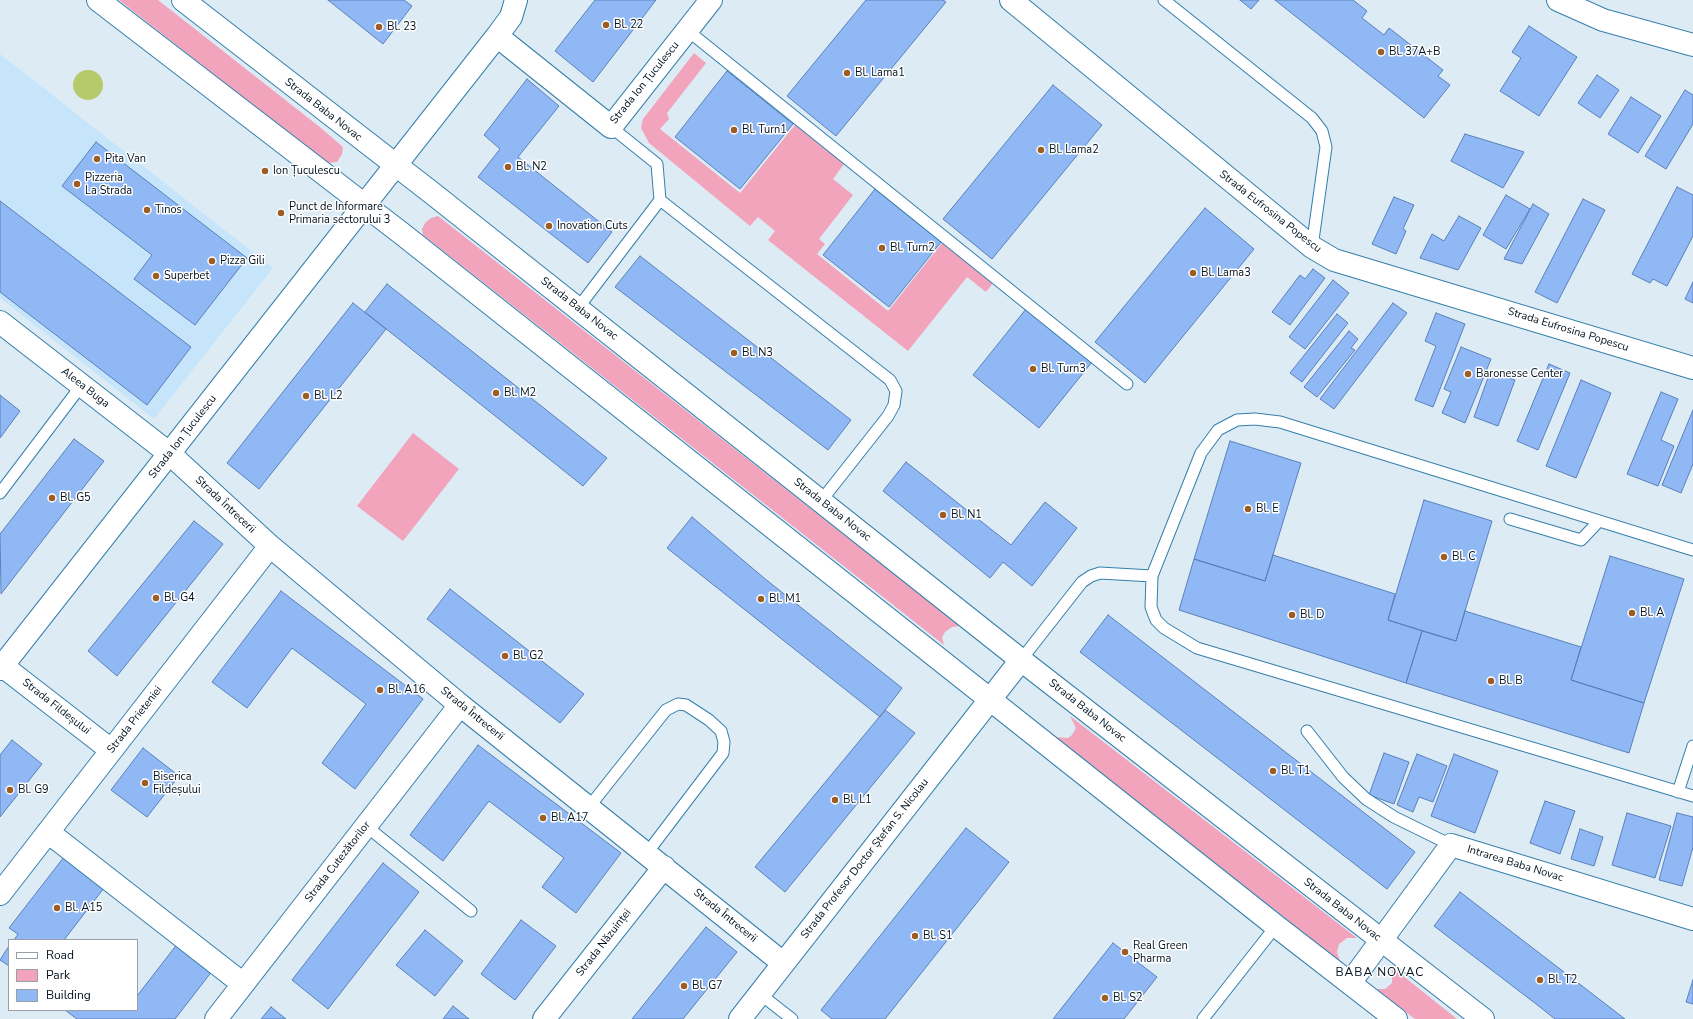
<!DOCTYPE html>
<html>
<head>
<meta charset="utf-8">
<style>
	body { margin:0 }
	#map { position:relative; width:1693px; height:1019px; overflow:hidden; background:#ddebf5; font-family:"Nunito Sans",sans-serif }
	canvas { display:block }
	.legend { position:absolute; left:8px; top:939px; width:130px; height:72px; box-sizing:border-box; background:#fff; border:1px solid #99a0a5; margin:0; padding:5px 7px; list-style:none; font-size:12px; color:#00111e }
	.legend li { display:flex; align-items:center; gap:8px; height:20px }
	.legend b { width:20px; border:1px solid #99a0a5 }
</style>
</head>
<body>
<div id="map">
<canvas width="1693" height="1019"></canvas>
<ul class="legend">
<li><b style="height:5px;background:#fff"></b>Road</li>
<li><b style="height:11px;background:#f1a4bc"></b>Park</li>
<li><b style="height:11px;background:#90b8f5"></b>Building</li>
</ul>
</div>
<script>
const c = document.querySelector('canvas').getContext('2d');
c.lineJoin = 'round';
function paint(path, color) { c.fillStyle = color; c.fill(path, 'evenodd'); }
const shape = rows => new Path2D(rows.map(r => 'M' + r).join(''));
function stroke(path, color, width, dash) { c.strokeStyle = color; c.lineWidth = width; c.lineCap = dash ? 'butt' : 'round'; c.setLineDash(dash || []); c.stroke(path); }
function label(font, color, halo, rows, align = 'center') {
  c.font = font + ' "Nunito Sans",sans-serif'; c.lineWidth = 3; c.setLineDash([]); c.textBaseline = 'middle'; c.strokeStyle = halo; c.fillStyle = color; for (const [text, x, y, turn = 0] of rows) {
    c.save(); c.translate(x, y); c.rotate((+turn || 0) * Math.PI / 180); c.textAlign = isNaN(turn) ? turn : align; if (halo) c.strokeText(text, 0, 0); c.fillText(text, 0, 0); c.restore();
  }
}
const built = shape([
	[0,54,273,268,154,419,0,298]
]);
const green = shape([
	[119,0,158,0,321,128,343,147,342,154,337,162,327,163],
	[694,53,706,63,667,113,669,119,660,129,740,193,795,125,844,164,833,179,853,195,819,239,825,244,817,254,888,311,942,243,993,283,986,292,967,277,908,351,768,240,775,231,758,217,750,226,649,143,641,128,643,119],
	[438,216,960,626,952,627,945,632,942,637,944,645,423,235,422,229,425,223,431,218],
	[413,433,459,469,403,541,357,506],
	[1070,716,1357,938,1347,938,1339,944,1337,952,1340,961,1055,737,1068,738,1072,735,1076,728],
	[1392,967,1457,1019,1415,1019,1375,989,1385,989,1392,983]
]);
const water = shape([
	'73 85a15 15 0 1 1 30 0a15 15 0 1 1-30 0Z'
]);
const building = shape([
	[328,0,404,0,412,6,383,44,328,0],
	[595,0,656,0,593,82,555,51,595,0],
	[866,0,943,0,946,2,836,136,787,96,866,0],
	[1240,0,1259,0,1251,9,1240,0],
	[1275,0,1353,0,1367,11,1362,18,1384,35,1389,28,1443,70,1438,76,1450,85,1424,118,1275,0],
	[1529,26,1577,57,1539,116,1500,91,1521,58,1512,52,1529,26],
	[727,71,793,124,740,189,675,137,727,71],
	[1597,75,1619,90,1600,118,1578,103,1597,75],
	[527,79,559,106,518,157,612,232,588,263,478,177,500,149,484,135,527,79],
	[1053,85,1102,125,992,259,943,219,1053,85],
	[1685,90,1693,95,1693,124,1666,169,1645,156,1685,90],
	[1631,97,1661,116,1638,153,1608,134,1631,97],
	[1465,134,1524,152,1503,188,1451,161,1465,134],
	[96,142,247,258,195,325,134,279,152,255,62,186,96,142],
	[1677,187,1693,195,1693,236,1667,286,1653,279,1650,283,1632,274,1677,187],
	[875,189,941,242,889,307,823,255,875,189],
	[1506,195,1530,209,1506,249,1483,235,1506,195],
	[1394,197,1414,205,1403,229,1406,231,1396,254,1372,244,1394,197],
	[1583,199,1605,210,1557,303,1535,292,1583,199],
	[0,201,191,347,147,405,0,292,0,201],
	[1533,204,1549,214,1522,264,1504,259,1533,204],
	[1205,208,1254,249,1145,383,1095,342,1205,208],
	[1459,216,1481,228,1458,270,1420,258,1432,234,1444,241,1459,216],
	[640,256,851,420,828,450,615,287,640,256],
	[1313,269,1325,278,1290,325,1272,312,1300,275,1305,279,1313,269],
	[1333,280,1349,293,1305,349,1289,337,1333,280],
	[1693,282,1693,303,1685,299,1693,282],
	[387,284,607,458,583,486,365,312,387,284],
	[353,303,386,329,259,489,227,463,353,303],
	[1393,303,1407,313,1334,409,1320,399,1393,303],
	[1026,309,1092,362,1039,428,973,375,1026,309],
	[1436,313,1465,324,1433,407,1415,400,1436,346,1425,341,1436,313],
	[1337,314,1348,323,1302,382,1290,373,1337,314],
	[1349,331,1358,339,1351,348,1355,350,1317,397,1304,387,1349,331],
	[1461,347,1491,359,1465,423,1442,413,1451,392,1444,389,1461,347],
	[1549,364,1570,373,1538,450,1517,441,1549,364],
	[1490,372,1515,380,1498,426,1474,417,1490,372],
	[1581,380,1611,393,1576,478,1546,466,1581,380],
	[1661,392,1678,399,1661,440,1674,446,1658,486,1627,474,1661,392],
	[0,395,20,411,0,438,0,395],
	[1693,410,1693,464,1681,493,1662,485,1693,410],
	[74,439,104,461,1,594,0,534,74,439],
	[1230,441,1301,463,1265,581,1194,559,1230,441],
	[906,462,1011,545,1045,502,1077,528,1032,586,1003,562,990,578,883,491,906,462],
	[1424,500,1492,521,1456,641,1388,620,1424,500],
	[692,517,764,578,902,688,880,717,667,548,692,517],
	[194,521,223,544,117,676,88,651,194,521],
	[1273,555,1395,594,1388,620,1422,631,1406,683,1179,610,1194,559,1265,581,1273,555],
	[1610,556,1684,579,1644,703,1571,680,1610,556],
	[450,589,584,694,560,723,427,619,450,589],
	[281,591,423,699,355,789,322,763,366,704,292,648,247,708,212,682,281,591],
	[1465,611,1581,647,1571,680,1644,703,1629,753,1406,683,1422,631,1456,641,1465,611],
	[1108,615,1415,852,1387,889,1080,652,1108,615],
	[885,710,915,733,785,892,755,867,885,710],
	[12,740,42,764,0,817,0,755,12,740],
	[478,745,621,853,576,913,542,887,564,858,489,801,443,861,410,835,478,745],
	[143,748,179,776,147,817,111,790,143,748],
	[1384,753,1409,762,1394,804,1369,795,1384,753],
	[1417,754,1447,766,1433,802,1419,797,1413,812,1397,805,1417,754],
	[1454,754,1498,771,1475,833,1431,816,1454,754],
	[1545,801,1575,811,1560,854,1530,843,1545,801],
	[1627,813,1671,826,1655,878,1612,865,1627,813],
	[1677,813,1693,817,1693,847,1682,886,1659,880,1677,813],
	[966,828,1009,862,885,1019,832,1019,821,1010,966,828],
	[1580,829,1603,837,1594,866,1571,859,1580,829],
	[64,857,104,888,64,940,14,940,18,934,9,928,64,857],
	[383,863,419,892,328,1009,292,980,383,863],
	[1460,892,1625,1019,1555,1019,1540,1007,1434,926,1460,892],
	[521,920,556,946,515,1000,481,974,521,920],
	[706,927,737,952,683,1019,632,1019,706,927],
	[425,930,463,961,435,996,396,965,425,930],
	[178,943,213,970,175,1019,77,1019,65,1010,137,1010,137,996,178,943],
	[1113,943,1157,977,1124,1019,1053,1019,1113,943],
	[9,946,9,966,0,960,9,946],
	[1693,980,1693,1004,1686,1002,1693,980],
	[453,1006,469,1019,443,1019,453,1006],
	[271,1007,286,1019,261,1019,271,1007]
]);
const lane = shape([
	[1164,0,1312,118,1322,131,1326,147,1312,247],
	[687,30,1127,384],
	[660,200,890,380,896,391,894,405,888,416,821,501],
	[578,308,660,200,657,164,611,127],
	[0,493,81,386],
	[1510,519,1581,540,1599,521],
	[1693,550,1280,422,1255,419,1237,420,1218,430,1201,453,1152,576,1151,607,1156,620,1164,628,1197,648,1693,796],
	[1021,660,1082,582,1091,576,1100,573,1152,576],
	[1307,731,1343,777,1366,799,1394,817,1451,845],
	[1678,792,1693,746],
	[589,807,666,710,678,704,686,705,709,720,721,731,724,742,723,753,647,853],
	[366,826,471,911],
	[760,994,792,1019],
	[1203,1019,1276,926]
]);
const street = shape([
	[1011,0,1312,247,1334,260,1693,368],
	[1558,0,1603,20,1693,45],
	[497,36,611,127,711,0],
	[0,322,170,454,270,546,460,705,783,963],
	[0,664,111,750],
	[0,669,497,36,511,17,516,0],
	[48,832,243,984],
	[0,894,270,546],
	[1350,983,1451,845,1693,919],
	[216,1019,460,705],
	[544,1019,664,867],
	[740,1019,1021,660]
]);
const secondary = shape([
	[98,0,401,233,1276,926,1396,1019],
	[183,0,432,193,1021,660,1483,1019]
]);
const markers = [
	[606,25,4,"#9c5d25"],
	[379,27,4,"#9c5d25"],
	[1381,52,4,"#9c5d25"],
	[847,73,4,"#9c5d25"],
	[734,130,4,"#9c5d25"],
	[1041,150,4,"#9c5d25"],
	[97,159,4,"#9c5d25"],
	[508,167,4,"#9c5d25"],
	[265,171,4,"#9c5d25"],
	[77,184,4,"#9c5d25"],
	[147,210,4,"#9c5d25"],
	[281,213,4,"#9c5d25"],
	[549,226,4,"#9c5d25"],
	[882,248,4,"#9c5d25"],
	[212,261,4,"#9c5d25"],
	[1193,273,4,"#9c5d25"],
	[156,276,4,"#9c5d25"],
	[734,353,4,"#9c5d25"],
	[1033,369,4,"#9c5d25"],
	[1468,374,4,"#9c5d25"],
	[496,393,4,"#9c5d25"],
	[306,396,4,"#9c5d25"],
	[52,498,4,"#9c5d25"],
	[1248,509,4,"#9c5d25"],
	[943,515,4,"#9c5d25"],
	[1444,557,4,"#9c5d25"],
	[156,598,4,"#9c5d25"],
	[761,599,4,"#9c5d25"],
	[1632,613,4,"#9c5d25"],
	[1292,615,4,"#9c5d25"],
	[505,656,4,"#9c5d25"],
	[1491,681,4,"#9c5d25"],
	[380,690,4,"#9c5d25"],
	[1273,771,4,"#9c5d25"],
	[145,783,4,"#9c5d25"],
	[10,790,4,"#9c5d25"],
	[835,800,4,"#9c5d25"],
	[543,818,4,"#9c5d25"],
	[57,908,4,"#9c5d25"],
	[915,936,4,"#9c5d25"],
	[1125,952,4,"#9c5d25"],
	[1540,980,4,"#9c5d25"],
	[684,986,4,"#9c5d25"],
	[1105,998,4,"#9c5d25"]
];
const poiNames = [
	["Bl. 22",614,25],
	["Bl. 23",387,27],
	["Bl. 37A+B",1389,52],
	["Bl. Lama1",855,73],
	["Bl. Turn1",742,130],
	["Bl. Lama2",1049,150],
	["Pita Van",105,159],
	["Bl. N2",516,167],
	["Ion Țuculescu",273,171],
	["Pizzeria",85,178],
	["La Strada",85,191],
	["Punct de Informare",289,207],
	["Primaria sectorului 3",289,220],
	["Tinos",155,210],
	["Inovation Cuts",557,226],
	["Bl. Turn2",890,248],
	["Pizza Gili",220,261],
	["Bl. Lama3",1201,273],
	["Superbet",164,276],
	["Bl. N3",742,353],
	["Bl. Turn3",1041,369],
	["Baronesse Center",1476,374],
	["Bl. M2",504,393],
	["Bl. L2",314,396],
	["Bl. G5",60,498],
	["Bl. E",1256,509],
	["Bl. N1",951,515],
	["Bl. C",1452,557],
	["Bl. G4",164,598],
	["Bl. M1",769,599],
	["Bl. A",1640,613],
	["Bl. D",1300,615],
	["Bl. G2",513,656],
	["Bl. B",1499,681],
	["Bl. A16",388,690],
	["Bl. T1",1281,771],
	["Biserica",153,777],
	["Fildeșului",153,790],
	["Bl. G9",18,790],
	["Bl. L1",843,800],
	["Bl. A17",551,818],
	["Bl. A15",65,908],
	["Bl. S1",923,936],
	["Real Green",1133,946],
	["Pharma",1133,959],
	["Bl. T2",1548,980],
	["Bl. G7",692,986],
	["Bl. S2",1113,998]
];
const streetNames = [
	["Strada Ion Țuculescu",645,83,-51],
	["Strada Baba Novac",323,110,38],
	["Strada Eufrosina Popescu",1270,212,38],
	["Strada Baba Novac",579,309,38],
	["Strada Eufrosina Popescu",1568,330,17],
	["Aleea Buga",85,388,38],
	["Strada Ion Țuculescu",183,437,-52],
	["Strada Întrecerii",225,505,43],
	["Strada Baba Novac",832,510,38],
	["Strada Fildeșului",56,707,38],
	["Strada Baba Novac",1087,711,38],
	["Strada Întrecerii",472,714,39],
	["Strada Prieteniei",135,720,-52],
	["Strada Profesor Doctor Ștefan S. Nicolau",865,859,-52],
	["Strada Cutezătorilor",338,862,-52],
	["Intrarea Baba Novac",1515,864,17],
	["Strada Baba Novac",1342,910,38],
	["Strada Întrecerii",725,916,39],
	["Strada Năzuinței",604,943,-52]
];
const neighbourhoodNames = [
	["BABA NOVAC",1380,973]
];
paint(built, '#c6e5fa');
paint(green, '#f1a4bc');
paint(water, '#b6c96b');
paint(building, '#90b8f5');
stroke(building, '#5980ba', 1);
stroke(lane, '#357fab', 13);
stroke(street, '#357fab', 24);
stroke(secondary, '#357fab', 24);
stroke(lane, '#fff', 11);
stroke(street, '#fff', 22);
stroke(secondary, '#fff', 22);
for (const [x, y, r, color] of markers) { const dot = new Path2D(); dot.arc(x, y, r, 0, 2 * Math.PI); c.fillStyle = color; c.fill(dot); stroke(dot, '#fff', 1.5); }
label('11px', '#00111e', '#fff', poiNames, 'left');
label('11px', '#00111e', '#fff', streetNames);
c.letterSpacing = '1px';
label('12px', '#00111e', '#fff', neighbourhoodNames);
c.letterSpacing = '0px';
</script>
</body>
</html>
